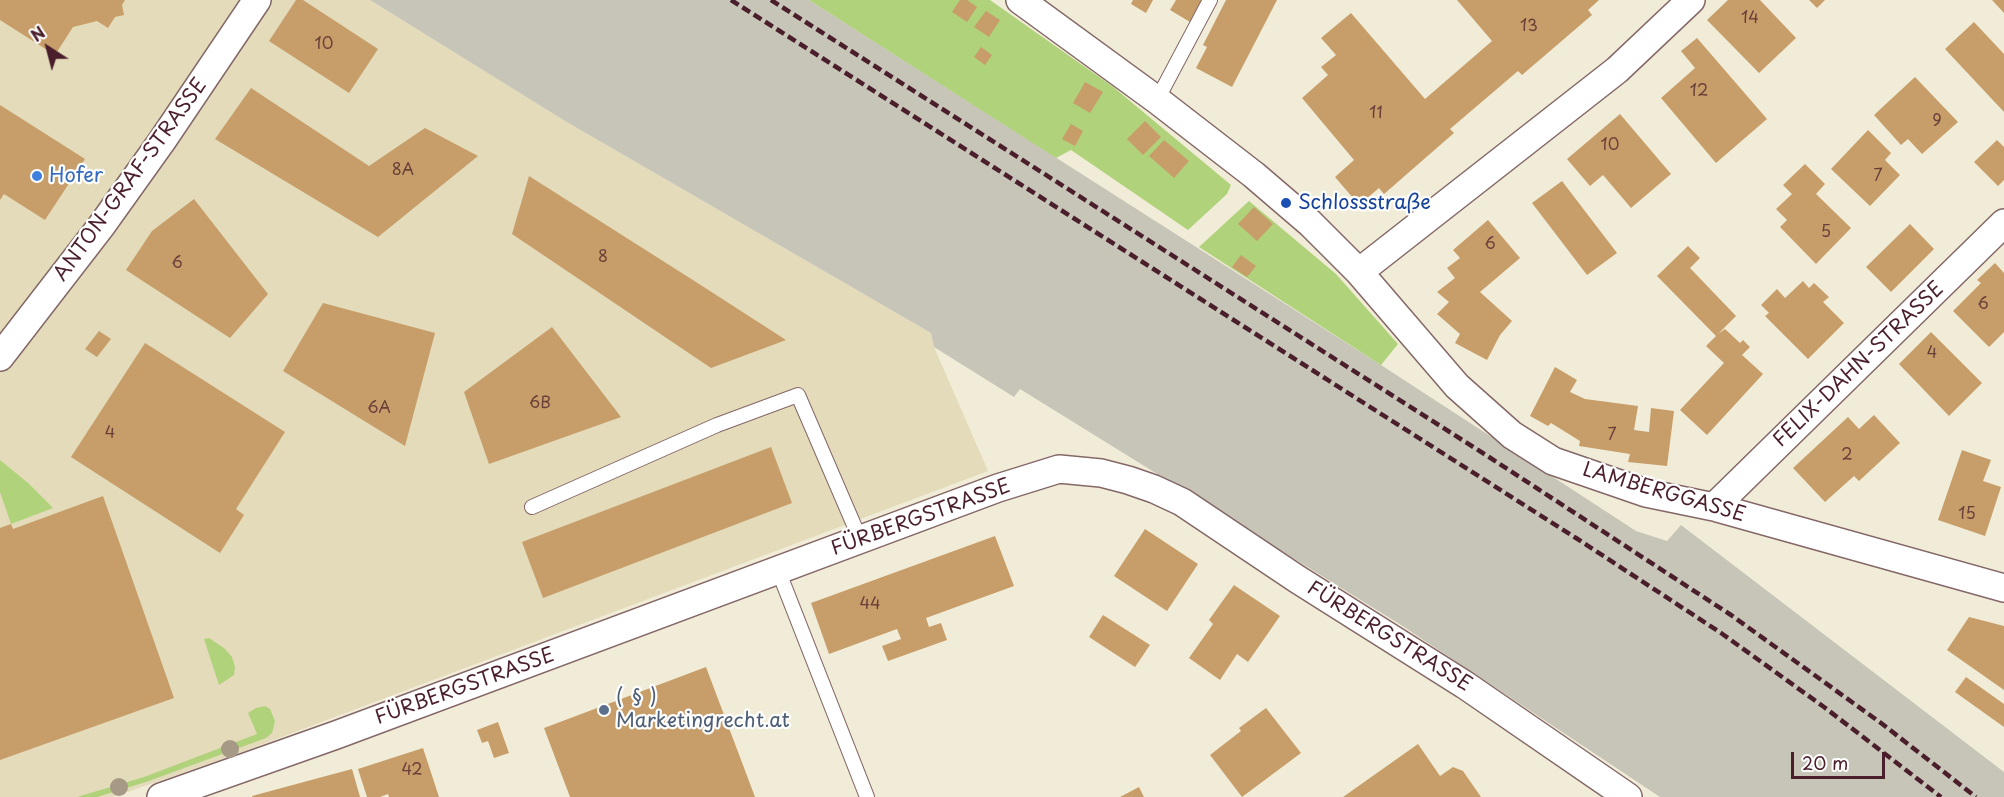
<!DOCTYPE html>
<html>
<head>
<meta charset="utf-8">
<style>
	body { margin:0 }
	#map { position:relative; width:2004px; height:797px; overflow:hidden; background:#f1ecd7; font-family:"Playpen Sans",sans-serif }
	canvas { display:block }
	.north { position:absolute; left:18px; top:18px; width:60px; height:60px; -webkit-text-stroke:4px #fff; paint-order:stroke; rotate:324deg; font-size:16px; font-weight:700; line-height:24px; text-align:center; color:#4a1f2b }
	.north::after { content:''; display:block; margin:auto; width:21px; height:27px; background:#4a1f2b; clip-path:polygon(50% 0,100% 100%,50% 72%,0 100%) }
	.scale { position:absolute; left:1791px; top:752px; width:94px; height:27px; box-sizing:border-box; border:3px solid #4a1f2b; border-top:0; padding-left:8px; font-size:18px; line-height:21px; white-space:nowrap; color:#4a1f2b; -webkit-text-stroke:4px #fff; paint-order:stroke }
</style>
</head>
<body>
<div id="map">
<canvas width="2004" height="797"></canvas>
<div class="north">N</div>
<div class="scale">20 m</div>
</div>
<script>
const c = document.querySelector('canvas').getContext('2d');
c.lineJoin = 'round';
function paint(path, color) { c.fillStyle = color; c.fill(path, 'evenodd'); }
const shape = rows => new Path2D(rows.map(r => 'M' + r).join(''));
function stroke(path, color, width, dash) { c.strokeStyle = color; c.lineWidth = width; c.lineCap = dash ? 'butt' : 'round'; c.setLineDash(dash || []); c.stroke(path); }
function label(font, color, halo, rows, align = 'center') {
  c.font = font + ' "Playpen Sans",sans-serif'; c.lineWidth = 4.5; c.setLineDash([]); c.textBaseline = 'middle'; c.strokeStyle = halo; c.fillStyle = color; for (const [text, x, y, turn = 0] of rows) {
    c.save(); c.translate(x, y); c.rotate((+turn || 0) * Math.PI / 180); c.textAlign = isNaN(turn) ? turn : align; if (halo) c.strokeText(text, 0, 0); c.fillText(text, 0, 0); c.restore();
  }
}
const built = shape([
	[0,0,370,0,565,121,931,333,934,347,988,471,234,755,113,797,0,797]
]);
const industrial = shape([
	[370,0,809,0,1381,365,1636,531,1667,541,1681,525,2004,772,2004,797,1660,797,1401,625,1020,389,1014,397,934,347,931,333,565,121]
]);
const green = shape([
	[809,0,990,0,1112,86,1231,185,1227,194,1188,230,1071,150,1056,158],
	[1249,201,1336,274,1398,344,1381,365,1199,247],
	[0,460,28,483,53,508,11,524,0,492],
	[209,638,224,648,232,657,235,667,234,675,219,685,204,639],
	[265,706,270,709,275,721,272,733,266,738,146,782,97,797,77,797,144,777,257,734,248,713,256,708]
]);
const building = shape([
	[0,0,125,0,122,5,124,15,115,17,108,28,97,21,73,27,55,55,0,20],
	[296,0,303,0,378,49,349,93,269,41],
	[960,0,967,0,977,7,967,22,952,12],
	[1133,0,1153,0,1146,13,1131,4],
	[1176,0,1202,0,1190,22,1170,10],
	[1226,0,1277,0,1232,87,1196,68,1207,47,1203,45],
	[1457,0,1599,0,1588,10,1592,15,1522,75,1518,71,1450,129,1454,133,1384,194,1379,188,1359,205,1335,177,1354,160,1302,98,1328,75,1321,67,1336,55,1321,38,1351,13,1425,99,1492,41],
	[1728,0,1760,0,1796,38,1759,73,1707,20],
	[1809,0,1825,0,1817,8],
	[1992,0,2004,0,2004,13],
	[986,11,1000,20,989,37,974,27],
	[1974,22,2004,54,2004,112,1945,49],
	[1697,38,1767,119,1716,163,1661,98,1695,68,1681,51],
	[981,47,992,55,985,65,974,57],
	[1915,77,1958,122,1922,154,1908,139,1901,145,1874,115],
	[1085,82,1103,92,1090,113,1073,103],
	[251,88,369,166,425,128,478,156,378,237,215,139],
	[0,105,85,159,45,220,4,194,0,200],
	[1620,114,1671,174,1631,208,1603,175,1590,186,1567,159],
	[1145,121,1161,137,1143,155,1127,139],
	[1071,124,1083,131,1075,146,1062,139],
	[1868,130,1891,153,1885,160,1900,175,1870,206,1831,169],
	[1164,140,1189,161,1174,178,1149,156],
	[1997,140,2004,147,2004,180,1998,186,1974,162],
	[1805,164,1825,184,1816,194,1851,228,1816,264,1780,227,1787,220,1776,209,1792,194,1783,185],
	[529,176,696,282,786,340,711,368,512,234],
	[1562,181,1617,253,1587,275,1532,203],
	[194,199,268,294,230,338,126,270,152,231],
	[1254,207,1273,224,1257,241,1238,224],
	[1488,220,1520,258,1480,292,1512,321,1500,335,1487,360,1455,343,1460,334,1437,314,1449,302,1437,292,1455,278,1447,268,1460,258,1453,250],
	[1910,224,1934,249,1891,292,1866,267],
	[1688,246,1700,258,1690,268,1736,316,1718,334,1725,329,1740,343,1743,340,1750,347,1742,355,1763,374,1707,435,1680,410,1724,363,1706,346,1716,336,1657,276],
	[1241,255,1256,266,1247,277,1232,267],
	[1995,263,2004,273,2004,332,1989,347,1953,311,1981,283,1977,280],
	[1803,281,1809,288,1814,283,1829,297,1823,302,1844,323,1808,359,1765,316,1769,313,1761,305,1777,289,1785,298],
	[323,303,435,333,405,446,283,371],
	[552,327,621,417,489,464,464,392],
	[99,331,111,339,97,357,85,349],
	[1931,332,1982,383,1949,416,1899,364],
	[145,343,285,432,236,509,244,515,220,553,71,457],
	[1555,367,1577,380,1570,392,1585,399,1638,406,1634,430,1649,432,1651,408,1674,411,1667,466,1628,462,1630,454,1579,446,1580,441,1551,423,1548,426,1530,416],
	[1874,415,1900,443,1859,481,1854,476,1825,502,1793,468,1848,417,1859,429],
	[771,447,792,503,543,598,522,542],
	[1962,450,1991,460,1983,481,2001,487,1985,536,1938,520],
	[103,496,174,698,0,760,0,528,11,524,13,529],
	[1145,529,1198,564,1167,611,1114,576],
	[995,536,1014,586,926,618,929,627,941,623,947,640,888,661,882,646,901,639,897,629,829,654,811,603],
	[1234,585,1280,616,1248,662,1237,654,1220,680,1189,658,1213,624,1209,620],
	[1103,615,1150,645,1135,667,1089,637],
	[1969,617,2004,626,2004,690,1947,650],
	[706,667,755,797,570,797,544,728],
	[1966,677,2004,704,2004,727,1955,692],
	[1266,708,1301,753,1242,797,1210,755,1241,731,1239,728],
	[498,722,509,753,494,758,488,741,482,743,477,730],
	[1418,744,1440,776,1453,767,1463,771,1481,797,1343,797],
	[423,748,439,797,389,797,388,794,380,797,367,797,358,769],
	[352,769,360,797,252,797,252,796],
	[1139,787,1144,797,1120,797]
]);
const lane = shape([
	[1157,100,1210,0],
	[532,507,717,425,798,395,860,539],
	[778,570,867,797]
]);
const street = shape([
	[1020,0,1157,100,1254,175,1310,223,1359,272,1457,386,1512,435,1553,461,1646,493,1714,507,2004,588],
	[1359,272,1617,70,1691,0],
	[0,357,102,225,162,141,257,0],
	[1714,507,2004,223],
	[161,797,336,735,998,488,1059,469,1101,473,1128,480,1154,489,1182,502,1297,579,1465,685,1628,797]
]);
const rail = shape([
	[731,0,1576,538,1721,633,1824,707,1941,797],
	[771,0,1489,457,1731,615,1881,723,1976,797]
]);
const trees = [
	[230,749],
	[119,787]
];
const markers = [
	[37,176,6,"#3f7fe0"],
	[1286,203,6,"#1a4fb4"],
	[604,710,6,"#5c6f8a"]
];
const numberNames = [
	["14",1750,19],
	["13",1529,27],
	["10",324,45],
	["12",1699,92],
	["11",1376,114],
	["9",1937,122],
	["10",1610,146],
	["8A",403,171],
	["7",1878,177],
	["5",1826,233],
	["6",1490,245],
	["8",603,258],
	["6",177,264],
	["6",1983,305],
	["4",1932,354],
	["6B",540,404],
	["6A",379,409],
	["4",110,434],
	["7",1612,436],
	["2",1847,456],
	["15",1967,515],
	["44",870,605],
	["42",412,771]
];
const shopNames = [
	["Hofer",49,176]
];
const streetNames = [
	["ANTON-GRAF-STRASSE",131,180,-54],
	["FELIX-DAHN-STRASSE",1859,365,-44],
	["LAMBERGGASSE",1664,493,16],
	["FÜRBERGSTRASSE",921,518,-20],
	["FÜRBERGSTRASSE",1389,637,32],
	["FÜRBERGSTRASSE",465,687,-20]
];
const transitNames = [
	["Schlossstraße",1298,203]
];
const serviceNames = [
	["( § )",616,698],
	["Marketingrecht.at",616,721]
];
paint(built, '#e3dbba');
paint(industrial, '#c6c5b8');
paint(green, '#b0d27b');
paint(building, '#c79e69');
stroke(lane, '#846767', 16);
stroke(street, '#846767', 30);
stroke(lane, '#fff', 14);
stroke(street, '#fff', 27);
stroke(rail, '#4a1f2b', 4.5, [9, 4.5]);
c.fillStyle = '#a69986';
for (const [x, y] of trees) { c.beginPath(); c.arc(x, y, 9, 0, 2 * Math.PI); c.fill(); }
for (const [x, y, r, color] of markers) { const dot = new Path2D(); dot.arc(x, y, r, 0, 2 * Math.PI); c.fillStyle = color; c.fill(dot); stroke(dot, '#fff', 2); }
label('16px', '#693f3a', null, numberNames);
label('20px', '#366cbe', '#fff', shopNames, 'left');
label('20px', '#4a1f2b', '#fff', streetNames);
label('20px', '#164399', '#fff', transitNames, 'left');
label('20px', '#4e5e75', '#fff', serviceNames, 'left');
</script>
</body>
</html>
